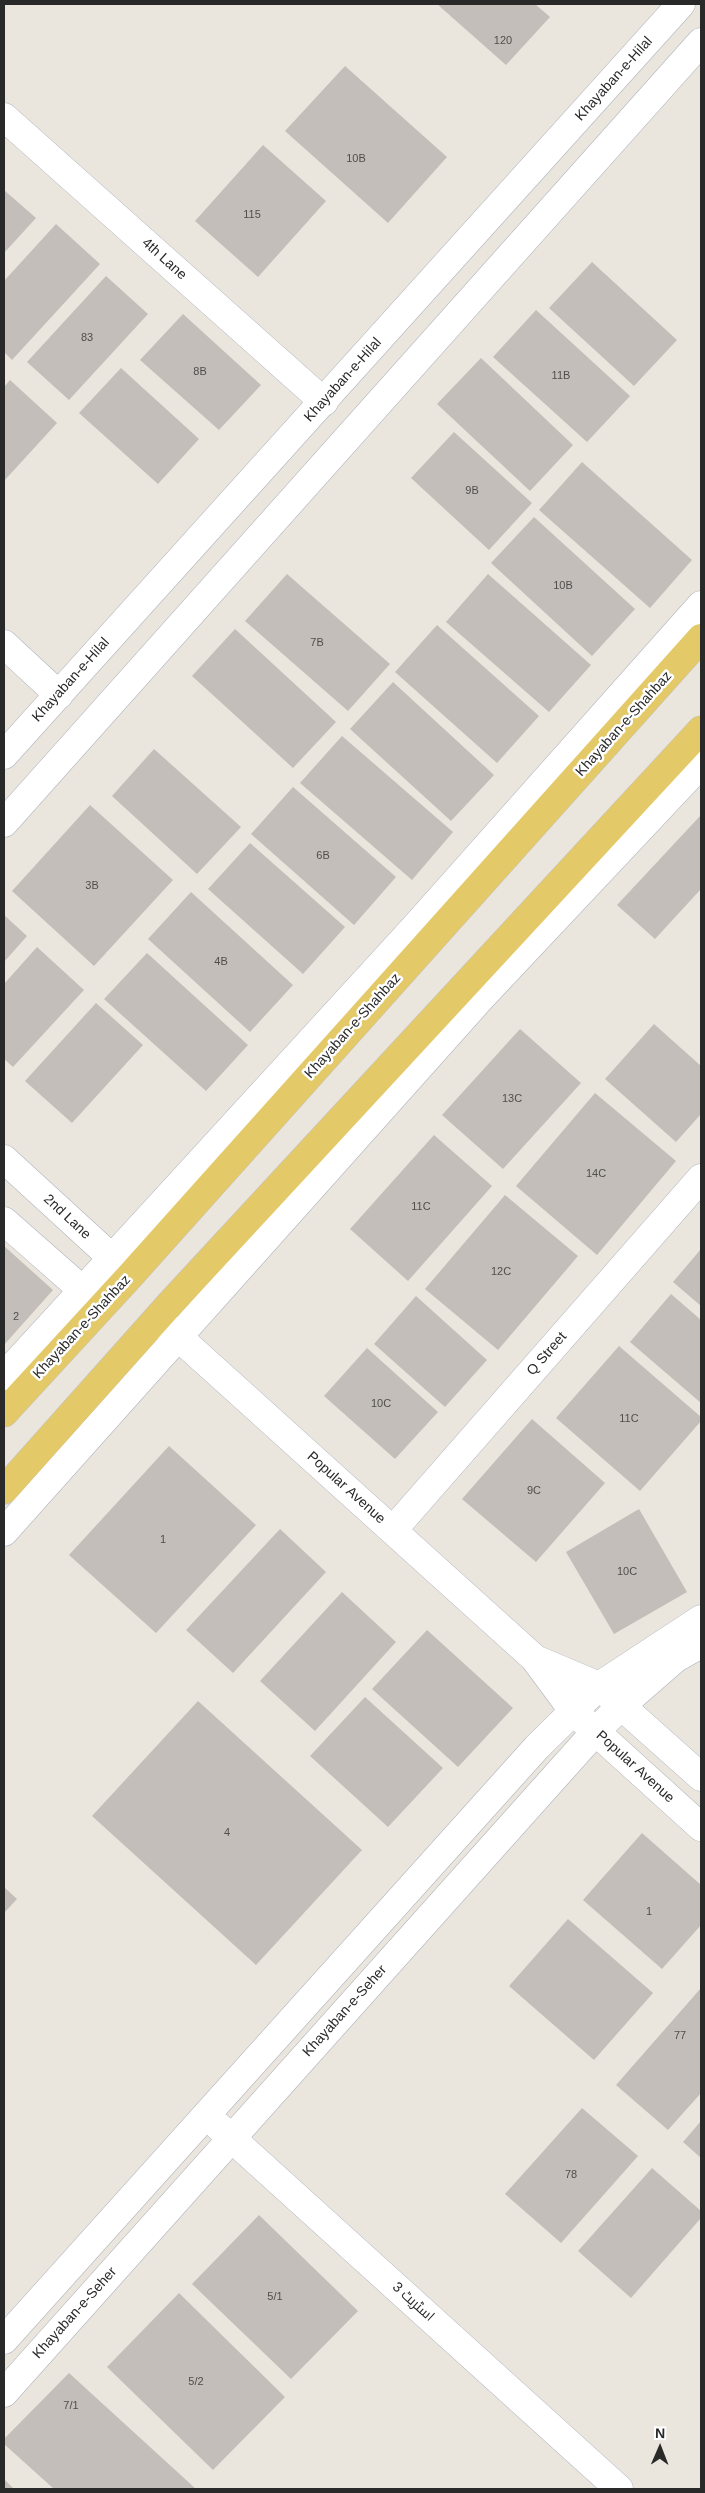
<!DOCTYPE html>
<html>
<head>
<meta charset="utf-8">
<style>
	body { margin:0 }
	#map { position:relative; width:705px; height:2493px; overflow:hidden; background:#eae5dd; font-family:Arial,sans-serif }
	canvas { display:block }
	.frame { position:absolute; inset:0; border:5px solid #292929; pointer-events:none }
	.north { position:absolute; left:635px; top:2423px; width:50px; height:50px; -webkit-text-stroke:4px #fff; paint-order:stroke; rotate:1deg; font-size:14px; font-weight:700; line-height:20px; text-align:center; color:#292929 }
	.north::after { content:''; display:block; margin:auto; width:18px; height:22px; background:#292929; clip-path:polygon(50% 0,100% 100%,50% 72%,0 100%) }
</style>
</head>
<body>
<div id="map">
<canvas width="705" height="2493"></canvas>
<div class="frame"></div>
<div class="north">N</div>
</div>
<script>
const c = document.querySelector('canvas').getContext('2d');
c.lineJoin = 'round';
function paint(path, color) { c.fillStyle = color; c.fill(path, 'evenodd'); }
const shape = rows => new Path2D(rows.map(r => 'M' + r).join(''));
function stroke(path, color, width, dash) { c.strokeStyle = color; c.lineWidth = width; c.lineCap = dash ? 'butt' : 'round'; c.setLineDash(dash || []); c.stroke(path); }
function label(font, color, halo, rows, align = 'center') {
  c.font = font + ' Arial,Cairo,sans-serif'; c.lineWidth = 5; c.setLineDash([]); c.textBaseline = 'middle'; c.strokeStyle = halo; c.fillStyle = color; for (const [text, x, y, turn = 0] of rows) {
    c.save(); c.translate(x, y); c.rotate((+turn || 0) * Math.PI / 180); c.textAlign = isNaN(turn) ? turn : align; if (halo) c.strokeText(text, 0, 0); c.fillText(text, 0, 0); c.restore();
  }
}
const building = shape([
	[437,4,535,4,550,17,506,65],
	[345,66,447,157,388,223,285,131],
	[263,145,326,201,258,277,195,221],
	[4,190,36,218,4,253],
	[56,224,100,264,12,360,4,352,4,281],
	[592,262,677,340,634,386,549,308],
	[106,276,148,314,69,400,27,362],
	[536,310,630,396,587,442,493,357],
	[183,314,261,385,219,430,140,360],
	[481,358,573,445,530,491,437,404],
	[121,368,199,439,158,484,79,413],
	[10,380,57,423,4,481,4,387],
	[454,432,532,503,489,550,411,478],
	[582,462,692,560,650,608,539,510],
	[534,517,635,609,592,656,491,563],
	[287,574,390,664,348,711,245,621],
	[488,574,591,665,549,712,446,622],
	[437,625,539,716,497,763,395,672],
	[235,629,336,722,293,768,192,676],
	[393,682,494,775,451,821,350,729],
	[342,736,453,832,412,880,300,783],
	[154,749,241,827,197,874,112,796],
	[293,787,396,877,354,925,251,834],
	[90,805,173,880,94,966,12,891],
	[701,815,701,889,655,939,617,905],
	[250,843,345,927,303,974,208,889],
	[191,892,293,985,250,1032,148,939],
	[4,915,27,936,4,962],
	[37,947,84,990,13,1067,4,1059,4,984],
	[147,953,248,1045,206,1091,104,999],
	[96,1003,143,1045,72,1123,25,1081],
	[654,1024,701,1066,701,1114,676,1142,605,1079],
	[520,1029,581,1083,503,1169,442,1115],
	[595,1093,676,1161,597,1255,516,1186],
	[434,1135,492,1186,408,1281,350,1229],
	[505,1195,578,1256,498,1350,425,1289],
	[4,1246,53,1290,4,1345],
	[701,1249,701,1306,673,1282],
	[671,1294,701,1320,701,1403,630,1342],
	[416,1296,487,1360,445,1407,374,1344],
	[619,1346,701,1417,701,1421,640,1491,556,1418],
	[367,1348,438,1412,395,1459,324,1396],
	[532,1419,605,1483,536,1562,462,1499],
	[169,1446,256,1525,156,1633,69,1555],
	[639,1509,687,1592,614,1634,566,1552],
	[280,1529,326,1572,233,1673,186,1630],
	[342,1592,396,1642,315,1731,260,1681],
	[427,1630,513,1708,458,1767,372,1689],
	[365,1697,443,1768,388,1827,310,1756],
	[198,1701,362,1850,256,1965,92,1816],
	[642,1833,701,1885,701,1925,662,1969,583,1900],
	[4,1887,17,1899,4,1913],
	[568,1919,653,1993,594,2060,509,1986],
	[701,1988,701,2093,668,2130,616,2085],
	[582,2108,638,2156,561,2243,505,2194],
	[701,2121,701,2158,683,2142],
	[652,2168,701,2211,701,2218,631,2298,578,2251],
	[259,2215,358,2311,291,2379,192,2284],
	[179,2293,285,2397,213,2470,107,2367],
	[69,2373,196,2489,54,2489,4,2444,4,2439],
	[4,2479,14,2489,4,2489]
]);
const minor = shape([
	[4,117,324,402],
	[4,644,59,695],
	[4,755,681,4],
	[4,823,701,42],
	[4,1159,124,1269],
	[4,1221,96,1302],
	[165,1325,534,1658,574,1712,701,1827],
	[4,1376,415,927,701,605],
	[393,1530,701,1178],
	[4,1532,480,999,701,764],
	[535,1659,599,1686,701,1777],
	[218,2126,619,2489],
	[4,2340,537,1747,599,1686,701,1619],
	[4,2393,596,1731,622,1705,676,1658,701,1644]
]);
const major = shape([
	[4,1413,131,1275,701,638],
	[4,1490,169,1305,701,730]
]);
const numberNames = [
	["120",503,41],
	["10B",356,159],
	["115",252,215],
	["83",87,338],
	["8B",200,372],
	["11B",561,376],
	["9B",472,491],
	["10B",563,586],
	["7B",317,643],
	["6B",323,856],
	["3B",92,886],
	["4B",221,962],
	["13C",512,1099],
	["14C",596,1174],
	["11C",421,1207],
	["12C",501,1272],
	["2",16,1317],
	["10C",381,1404],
	["11C",629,1419],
	["9C",534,1491],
	["1",163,1540],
	["10C",627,1572],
	["4",227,1833],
	["1",649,1912],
	["77",680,2036],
	["78",571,2175],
	["5/1",275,2297],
	["5/2",196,2382],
	["7/1",71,2406]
];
const streetNames = [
	["Khayaban-e-Hilal",614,79,-48],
	["4th Lane",164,259,42],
	["Khayaban-e-Hilal",343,380,-48],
	["Khayaban-e-Hilal",71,680,-48],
	["Khayaban-e-Shahbaz",624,724,-48],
	["Khayaban-e-Shahbaz",353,1026,-48],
	["2nd Lane",67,1217,43],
	["Khayaban-e-Shahbaz",82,1327,-47],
	["Q Street",547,1354,-49],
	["Popular Avenue",346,1488,42],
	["Popular Avenue",635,1767,42],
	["Khayaban-e-Seher",345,2011,-48],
	["اسٹریٹ 3",413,2302,42],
	["Khayaban-e-Seher",75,2313,-48]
];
paint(building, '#c3beb9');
stroke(minor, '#b0b3bc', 29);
stroke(major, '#c3c3c3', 29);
stroke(minor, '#fff', 28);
stroke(major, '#e4c968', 28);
label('11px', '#504e4d', null, numberNames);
label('14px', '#292929', '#fff', streetNames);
</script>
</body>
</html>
